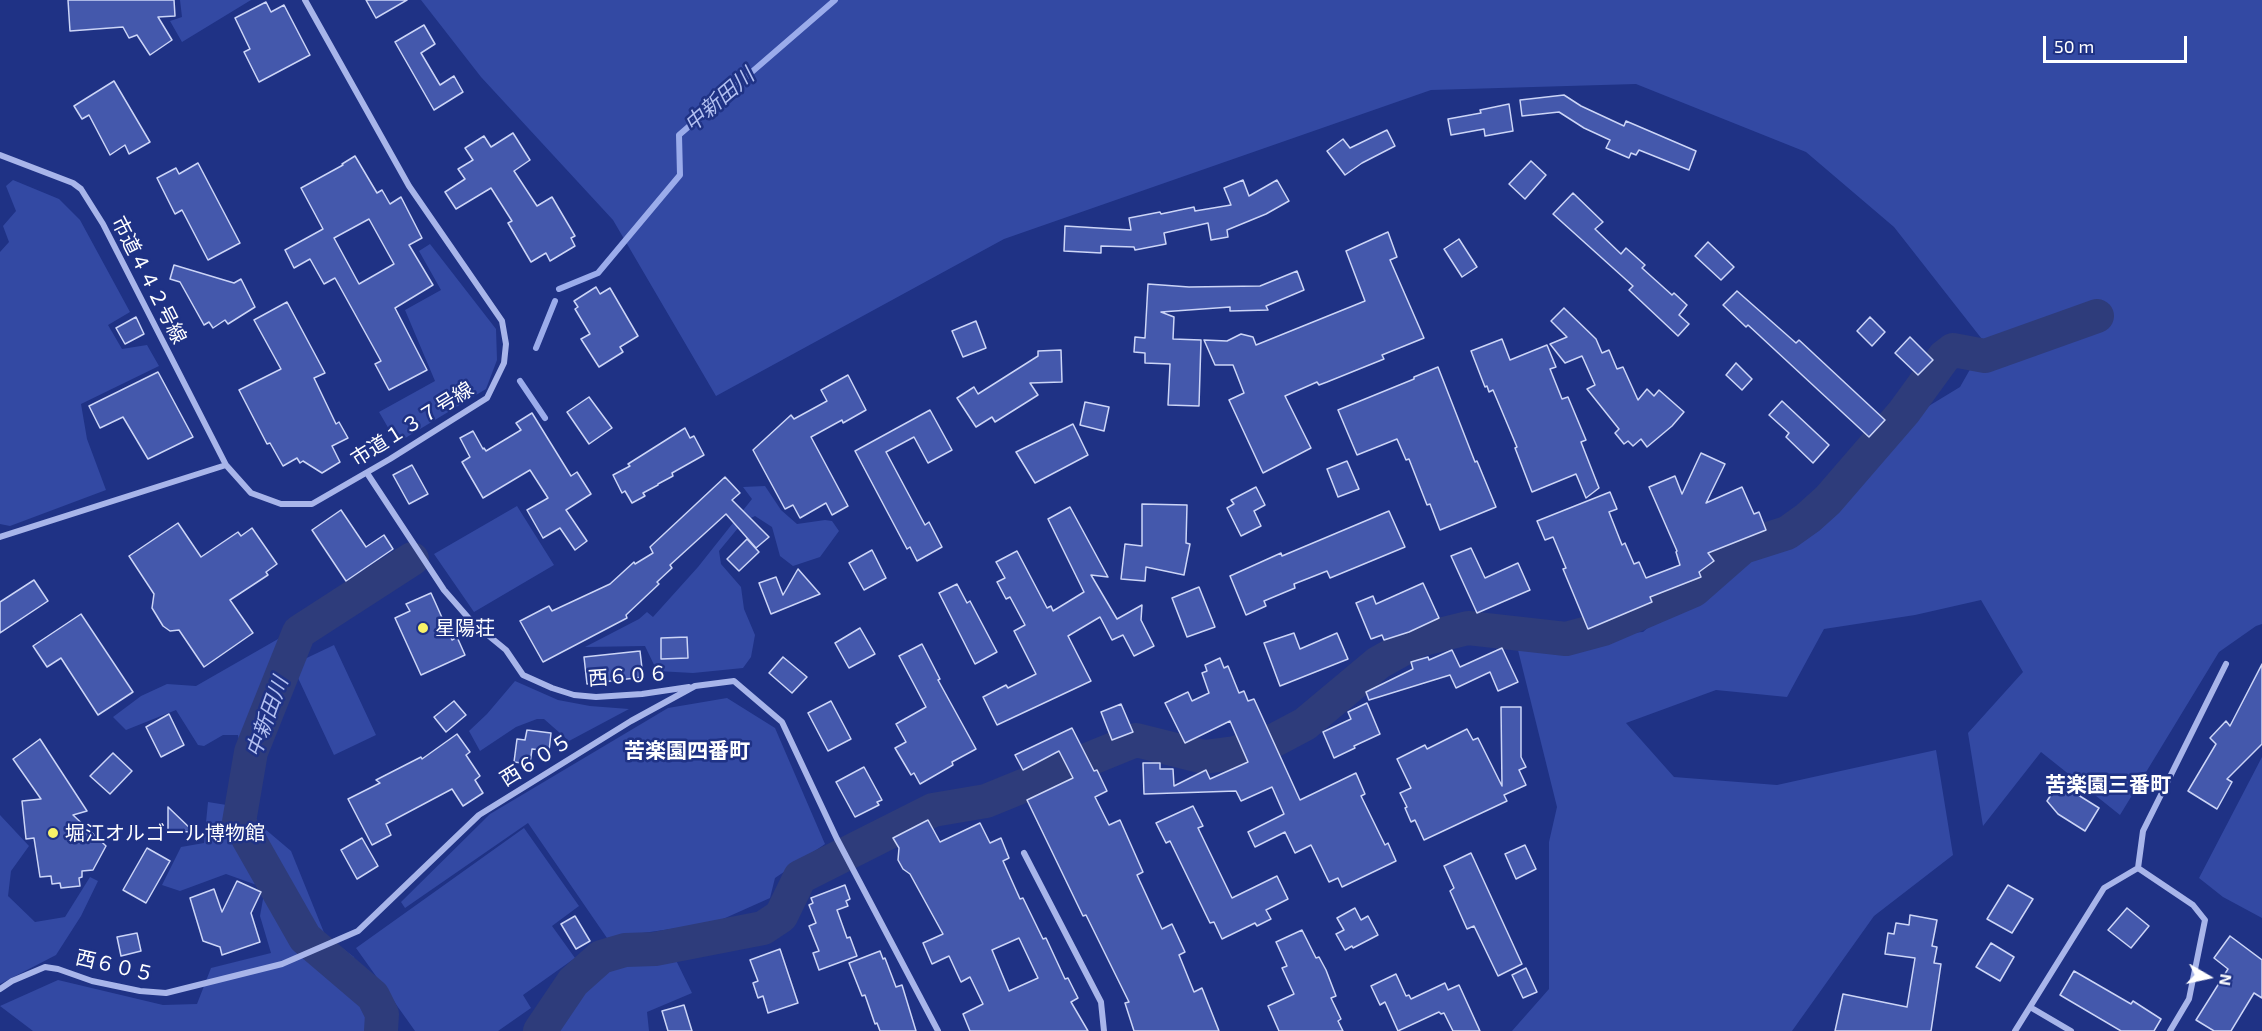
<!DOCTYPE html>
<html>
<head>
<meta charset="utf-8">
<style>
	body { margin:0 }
	#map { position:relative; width:2262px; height:1031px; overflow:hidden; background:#1f3285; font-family:"Exo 2",sans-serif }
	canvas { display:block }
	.north { position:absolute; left:2178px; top:947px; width:60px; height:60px; -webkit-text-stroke:4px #1f3285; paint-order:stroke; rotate:99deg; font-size:16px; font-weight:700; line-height:24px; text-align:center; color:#fff }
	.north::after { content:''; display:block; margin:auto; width:21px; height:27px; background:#fff; clip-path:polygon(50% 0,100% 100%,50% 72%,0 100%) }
	.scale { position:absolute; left:2043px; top:36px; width:144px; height:27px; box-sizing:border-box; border:3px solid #fff; border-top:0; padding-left:8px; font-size:18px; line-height:21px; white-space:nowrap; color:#fff; -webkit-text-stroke:4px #1f3285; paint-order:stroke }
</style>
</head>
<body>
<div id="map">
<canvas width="2262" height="1031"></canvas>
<div class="north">N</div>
<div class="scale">50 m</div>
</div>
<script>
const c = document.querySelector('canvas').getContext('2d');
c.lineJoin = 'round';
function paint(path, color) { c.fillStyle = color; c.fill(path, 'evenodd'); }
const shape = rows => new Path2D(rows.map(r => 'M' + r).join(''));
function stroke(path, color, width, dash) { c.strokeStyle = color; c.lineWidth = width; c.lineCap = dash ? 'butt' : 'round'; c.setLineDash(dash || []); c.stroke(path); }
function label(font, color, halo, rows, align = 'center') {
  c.font = font + ' "Exo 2","Noto Sans JP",sans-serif'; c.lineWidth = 5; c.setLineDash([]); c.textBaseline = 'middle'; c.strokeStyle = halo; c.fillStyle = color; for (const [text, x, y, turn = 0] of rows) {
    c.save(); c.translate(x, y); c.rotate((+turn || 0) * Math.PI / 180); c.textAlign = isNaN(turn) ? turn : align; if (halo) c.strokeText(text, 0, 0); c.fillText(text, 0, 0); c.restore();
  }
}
const green = shape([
	[180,0,251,0,182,42,170,21,182,17],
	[421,0,2262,0,2262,624,2256,626,2219,652,2120,815,2041,752,1983,826,1968,733,2023,672,1981,600,1915,615,1824,629,1787,697,1716,690,1626,723,1674,777,1777,785,1936,750,1953,855,1874,916,1792,1031,1512,1031,1549,989,1549,842,1557,807,1516,642,1643,632,1729,556,1824,517,1863,446,1960,387,1985,343,1894,227,1806,152,1636,84,1431,90,1004,239,716,396,613,220,481,77],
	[13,180,59,199,80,220,130,312,108,325,122,349,147,345,159,366,81,404,87,439,106,490,10,526,0,524,0,252,9,242,3,226,16,211,6,186],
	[430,244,496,329,497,360,486,389,397,443,379,412,435,381,405,310,441,290,419,251],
	[765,486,781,510,797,524,825,520,832,521,839,531,820,557,793,566,780,556,772,527,755,516,743,522,719,551,721,564,741,587,744,609,755,635,751,657,743,668,693,673,657,671,645,646,585,647,639,619,647,612,653,617,698,567,752,499,743,487],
	[517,506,554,565,474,612,434,554],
	[292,631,242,760,238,735,223,735,204,746,198,745,176,710,126,730,113,717,141,696,167,684,196,686],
	[334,645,376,735,334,755,292,665],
	[515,681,558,700,590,706,629,709,569,741,544,719,537,719,516,727,480,751,469,731,487,714],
	[727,698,775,728,825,844,775,878,770,898,714,923,607,938,528,823,405,908,401,902,490,814,668,708],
	[2262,757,2262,918,2223,897,2199,878],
	[208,802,239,807,291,851,325,935,354,957,373,1031,33,1031,0,1006,58,980,163,1005,197,1004,211,968,271,953,260,916,265,888,226,874,180,891,162,885,181,847,204,843],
	[0,815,29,846,11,871,8,896,35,922,65,917,90,877,98,881,81,916,56,955,0,984],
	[524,828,579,906,552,926,575,958,523,995,531,1008,498,1031,415,1031,356,948],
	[672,952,692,993,647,1012,649,1031,547,1031,569,995,601,965]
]);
const stream = shape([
	[559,289,598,273,680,175,679,135,835,0],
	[536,348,555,301],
	[520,381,545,418]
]);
const river = shape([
	[381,1031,382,1014,373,996,305,938,239,822,251,752,299,632,412,559],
	[540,1031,573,982,601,957,625,950,655,949,763,928,781,916,800,877,933,810,986,801,1136,740,1204,757,1235,753,1271,742,1305,724,1378,663,1419,640,1468,628,1566,639,1603,629,1694,590,1743,547,1787,533,1808,518,1828,500,1904,412,1944,357,1953,350,1985,356,2097,316]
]);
const building = shape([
	[68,0,174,0,175,16,158,17,172,40,150,55,137,35,129,38,123,27,70,31,68,0],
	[366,0,407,0,376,18,366,0],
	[266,2,271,12,284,5,310,55,259,82,244,52,250,49,235,18,266,2],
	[424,25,435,44,421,53,440,85,454,76,463,92,434,110,395,42,424,25],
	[114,81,150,142,129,154,125,145,110,155,89,115,82,119,74,106,114,81],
	[1564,95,1581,106,1624,126,1626,121,1696,151,1689,170,1639,150,1636,155,1631,153,1629,158,1606,148,1610,140,1584,128,1559,112,1522,116,1520,100,1564,95],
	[1509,104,1513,131,1485,136,1484,129,1451,135,1448,119,1481,113,1480,110,1509,104],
	[1387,130,1395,146,1362,163,1345,175,1327,151,1343,139,1350,148,1387,130],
	[513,133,530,160,514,171,537,206,552,197,575,236,571,238,575,246,550,261,546,253,531,262,508,223,512,221,491,188,456,209,445,192,465,179,458,169,473,160,465,148,484,136,491,147,513,133],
	[355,156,377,193,382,190,390,204,401,197,422,238,409,245,433,285,395,308,427,370,389,390,375,364,381,361,335,278,324,284,310,259,294,268,285,250,323,229,301,188,343,165,342,164,355,156],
	[369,219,394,264,359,284,334,238,369,219],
	[1531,161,1546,175,1525,199,1509,184,1531,161],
	[198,163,240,243,208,260,182,210,175,214,157,178,176,168,179,174,198,163],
	[1243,180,1249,196,1277,180,1289,201,1266,214,1227,230,1228,237,1211,240,1208,223,1164,233,1166,244,1135,250,1134,247,1101,246,1101,253,1064,251,1065,226,1131,230,1129,218,1160,212,1161,214,1194,207,1195,211,1231,205,1224,188,1243,180],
	[1573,193,1603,222,1595,229,1621,254,1626,248,1645,265,1642,268,1672,295,1674,293,1687,305,1679,315,1689,324,1678,336,1629,290,1633,286,1553,214,1573,193],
	[1388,232,1397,257,1390,260,1424,338,1382,355,1384,359,1327,382,1319,385,1317,382,1285,396,1311,448,1263,473,1229,400,1244,393,1233,365,1215,365,1204,340,1227,341,1241,334,1253,337,1256,345,1365,301,1346,251,1388,232],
	[1459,239,1477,267,1462,277,1444,249,1459,239],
	[1708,242,1734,267,1721,280,1695,256,1708,242],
	[174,265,234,283,241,279,255,307,228,324,225,320,213,328,209,322,204,325,180,282,170,279,174,265],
	[1297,271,1304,290,1266,306,1268,310,1230,311,1230,307,1161,312,1174,317,1173,339,1201,340,1199,406,1168,405,1170,364,1145,363,1145,353,1134,352,1135,337,1145,338,1148,284,1189,287,1260,286,1297,271],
	[596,287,600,294,610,288,638,336,620,347,623,352,599,367,581,339,590,334,575,309,578,307,574,301,596,287],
	[1737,291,1796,343,1799,340,1885,420,1869,437,1748,325,1746,327,1723,305,1737,291],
	[287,302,325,373,314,378,336,424,339,422,348,438,332,446,340,462,322,473,303,461,300,463,297,458,283,466,270,443,267,444,239,390,281,369,254,320,287,302],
	[1564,308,1596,339,1602,353,1609,350,1617,369,1623,367,1638,400,1647,389,1654,396,1659,390,1684,412,1672,426,1647,447,1641,439,1633,446,1628,441,1624,444,1615,433,1619,429,1587,389,1595,385,1582,356,1565,363,1550,344,1567,337,1551,321,1564,308],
	[136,317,144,334,125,344,116,328,136,317],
	[1870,317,1885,332,1872,346,1857,331,1870,317],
	[976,321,986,348,963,357,952,331,976,321],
	[1910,337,1933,360,1918,375,1895,353,1910,337],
	[1502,339,1510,360,1547,345,1556,367,1550,369,1562,399,1568,397,1586,440,1581,442,1599,488,1586,498,1576,474,1532,492,1515,448,1517,447,1493,390,1489,392,1487,386,1485,387,1471,351,1502,339],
	[1061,350,1062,382,1030,383,1038,395,995,422,992,417,976,427,957,398,974,387,978,394,1038,356,1038,351,1061,350],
	[1736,363,1752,379,1742,390,1726,375,1736,363],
	[1438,367,1475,462,1477,461,1496,507,1440,530,1430,504,1427,505,1409,459,1406,460,1397,439,1357,455,1338,410,1414,379,1414,377,1438,367],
	[158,372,193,437,148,459,123,417,100,428,89,406,158,372],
	[848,375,866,410,843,423,842,420,811,437,848,506,832,515,826,503,800,518,793,505,785,509,753,450,791,415,794,419,827,401,821,390,848,375],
	[589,397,612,428,589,444,567,412,589,397],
	[1782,401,1829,445,1813,463,1786,437,1789,433,1769,415,1782,401],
	[1085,402,1109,407,1104,431,1080,425,1085,402],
	[930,410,952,450,928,463,914,437,886,452,925,525,929,522,942,547,917,561,910,547,907,549,855,451,930,410],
	[532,413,571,476,577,472,591,494,566,510,587,541,575,550,560,528,543,538,527,510,548,498,530,470,483,498,462,462,470,457,460,438,473,431,483,449,484,448,486,451,521,430,516,423,532,413],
	[1073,424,1088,455,1035,483,1016,452,1073,424],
	[685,428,690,438,694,436,704,455,672,473,673,476,658,484,658,485,643,493,645,496,632,503,625,491,622,493,613,475,630,466,628,464,685,428],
	[1701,453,1725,464,1706,503,1742,487,1754,514,1759,512,1766,530,1708,553,1714,561,1699,572,1701,577,1650,597,1652,602,1588,629,1563,569,1566,568,1553,537,1545,540,1537,521,1610,492,1617,509,1609,512,1622,545,1625,543,1634,564,1639,562,1646,578,1680,565,1676,552,1677,551,1649,487,1675,476,1682,494,1701,453],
	[1347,461,1359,489,1338,497,1327,469,1347,461],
	[412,465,428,494,409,504,393,475,412,465],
	[725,477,740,493,732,500,769,537,756,548,726,514,670,565,672,568,657,582,659,584,626,615,627,618,543,662,520,621,549,606,552,611,610,584,634,562,635,564,653,553,650,547,725,477],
	[1256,487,1265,505,1254,511,1261,526,1241,536,1227,508,1234,504,1231,500,1256,487],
	[1142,504,1187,505,1186,543,1190,544,1184,575,1146,567,1145,581,1121,579,1125,544,1142,546,1142,504],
	[1070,507,1108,577,1091,575,1117,619,1142,605,1141,620,1154,646,1134,656,1123,635,1112,640,1100,617,1068,636,1091,681,997,725,983,697,1006,685,1008,688,1036,674,1014,631,1025,625,1010,597,1006,599,997,582,1005,578,996,562,1017,551,1047,608,1051,606,1053,611,1084,592,1048,519,1070,507],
	[341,510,366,547,384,535,393,549,346,581,312,530,341,510],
	[1389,511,1405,547,1330,578,1327,571,1294,584,1295,588,1264,601,1266,606,1246,615,1230,576,1281,553,1282,556,1389,511],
	[178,523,201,557,238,532,241,536,252,528,277,564,266,572,268,575,230,600,253,633,204,667,179,630,170,631,163,626,152,608,154,594,129,556,178,523],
	[747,539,759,552,739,571,727,559,747,539],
	[1471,548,1485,578,1518,563,1530,590,1477,613,1451,556,1471,548],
	[872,550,886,578,864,590,849,563,872,550],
	[798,569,820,594,771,614,759,583,776,577,783,595,798,569],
	[34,580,48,601,0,633,0,602,34,580],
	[1423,583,1439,618,1409,632,1384,640,1382,635,1371,639,1356,603,1373,596,1376,604,1423,583],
	[957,584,967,603,970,601,997,652,975,664,939,593,957,584],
	[1199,587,1215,627,1187,637,1172,598,1199,587],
	[431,593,452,640,457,637,465,655,421,675,395,618,410,611,406,604,431,593],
	[81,614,133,692,98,715,61,658,47,667,33,646,81,614],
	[860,628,875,654,849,668,835,643,860,628],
	[1294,633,1300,649,1337,633,1348,659,1280,686,1264,643,1294,633],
	[687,637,688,658,661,659,661,638,687,637],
	[922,644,940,679,938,680,976,749,952,762,953,765,920,784,914,773,911,775,895,748,906,742,896,724,926,707,899,656,922,644],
	[1502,648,1518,682,1498,691,1490,672,1456,688,1450,675,1369,700,1366,692,1413,669,1411,662,1428,657,1429,660,1452,650,1460,667,1502,648],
	[640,651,643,677,587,684,584,657,640,651],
	[783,657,807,677,792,693,769,673,783,657],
	[1220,658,1224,668,1228,666,1239,693,1244,691,1248,701,1254,699,1300,800,1356,773,1365,794,1361,796,1385,845,1388,843,1396,861,1342,887,1338,878,1329,882,1311,845,1295,853,1285,832,1255,847,1248,832,1284,814,1272,787,1241,801,1236,791,1144,794,1143,763,1160,763,1160,769,1173,769,1174,786,1206,770,1210,779,1248,762,1230,721,1185,743,1165,703,1188,692,1192,701,1209,693,1202,673,1207,671,1205,665,1220,658],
	[2262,664,2262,744,2227,779,2232,782,2217,809,2188,791,2216,744,2210,738,2226,721,2230,726,2262,664],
	[454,701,466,715,446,732,434,717,454,701],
	[831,701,851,739,828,751,808,713,831,701],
	[1367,703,1380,734,1354,746,1355,748,1334,758,1323,732,1351,719,1348,712,1367,703],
	[1121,704,1133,732,1112,740,1101,712,1121,704],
	[1501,707,1521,707,1521,757,1526,767,1519,770,1526,785,1504,795,1507,801,1424,840,1415,820,1411,822,1405,808,1407,807,1400,793,1411,788,1397,759,1425,745,1427,749,1467,729,1473,740,1478,738,1502,786,1501,707],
	[169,714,184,745,161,757,146,727,169,714],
	[1072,728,1094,771,1097,770,1107,791,1095,797,1109,825,1120,820,1143,872,1137,875,1162,929,1172,924,1185,952,1179,955,1194,992,1202,988,1219,1031,1134,1031,1125,1003,1129,1002,1086,915,1083,916,1027,800,1073,778,1059,751,1023,770,1015,755,1072,728],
	[527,730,551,733,549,751,532,749,530,764,514,762,517,739,525,740,527,730],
	[457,734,470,752,466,755,480,776,475,780,483,793,463,806,452,789,386,824,391,835,372,845,348,799,380,783,376,780,421,757,422,759,457,734],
	[40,739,87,811,73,815,106,846,93,870,82,871,82,877,79,878,80,886,61,888,60,883,52,884,51,876,40,877,34,838,26,839,22,801,41,799,13,759,40,739],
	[113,753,132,771,110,794,90,776,113,753],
	[864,767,882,800,877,802,879,805,855,817,836,782,864,767],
	[2059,783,2099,808,2085,831,2058,814,2047,801,2059,783],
	[1193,806,1203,826,1198,828,1232,898,1277,876,1288,899,1266,910,1271,919,1257,926,1255,923,1222,939,1214,922,1210,923,1170,841,1166,843,1156,823,1193,806],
	[168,807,194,832,168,831,168,807],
	[928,820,940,842,980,823,990,843,1001,838,1009,858,1003,861,1020,899,1023,898,1043,939,1046,938,1065,979,1068,978,1078,998,1071,1002,1088,1031,970,1031,963,1014,983,1004,970,977,961,982,949,956,932,964,923,943,943,934,910,874,903,869,898,860,899,848,893,838,928,820],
	[1019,938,1038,978,1009,991,992,950,1019,938],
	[362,838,378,866,357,879,341,850,362,838],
	[1525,845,1536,869,1516,879,1505,854,1525,845],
	[147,848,170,861,146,903,123,890,147,848],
	[1471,853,1522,964,1498,976,1474,926,1467,929,1450,891,1454,888,1444,866,1471,853],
	[237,881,261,892,251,913,260,942,222,955,220,947,203,941,190,898,214,889,222,912,237,881],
	[845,885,850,899,846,901,848,906,837,910,847,938,850,937,857,956,819,970,813,953,819,951,809,926,816,923,809,905,813,903,811,898,845,885],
	[2008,885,2033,899,2012,933,1987,919,2008,885],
	[1355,908,1361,920,1368,916,1378,935,1353,948,1352,946,1345,950,1336,934,1344,930,1337,918,1355,908],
	[2127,908,2149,926,2131,948,2108,930,2127,908],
	[1910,915,1937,920,1932,946,1937,947,1934,963,1941,964,1931,1031,1835,1031,1843,994,1907,1007,1915,958,1885,954,1888,933,1894,934,1896,923,1909,925,1910,915],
	[575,916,590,941,576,949,561,924,575,916],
	[1302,930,1316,958,1319,957,1326,970,1336,996,1331,998,1341,1019,1338,1021,1343,1031,1279,1031,1268,1006,1294,994,1282,968,1287,966,1276,942,1302,930],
	[137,933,141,951,121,956,117,937,137,933],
	[2230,936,2262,960,2262,998,2254,993,2231,1031,2214,1031,2196,1020,2228,969,2214,958,2230,936],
	[1991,943,2014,957,2000,981,1976,967,1991,943],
	[780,949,798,1003,768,1013,763,996,758,998,753,983,758,981,750,960,780,949],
	[880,951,883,959,885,958,896,987,902,985,916,1031,880,1031,877,1023,875,1024,865,995,862,996,849,963,880,951],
	[1526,968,1537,992,1523,998,1512,975,1526,968],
	[2074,971,2131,1004,2133,1001,2161,1019,2154,1031,2121,1031,2060,995,2074,971],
	[1396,974,1406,996,1409,995,1411,999,1445,983,1448,990,1459,985,1480,1031,1453,1031,1444,1013,1441,1014,1439,1012,1398,1031,1385,1002,1380,1005,1371,986,1396,974],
	[684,1005,692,1031,668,1031,662,1011,684,1005]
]);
const street = shape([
	[0,155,73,183,81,189,103,224,226,465],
	[367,473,444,590,472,622,506,650,523,675,552,688,574,695,596,697,642,694,689,687],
	[0,537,226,465,251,493,281,504,312,504,390,459,487,398,504,363,506,344,502,321,409,186,305,0],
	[1024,853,1101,1002,1104,1031],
	[2138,868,2143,831,2226,664],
	[2138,868,2193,905,2205,920,2189,999,2170,1031],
	[0,989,12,981,45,967,58,969,92,981,140,991,166,993,282,964,358,931,479,815,631,721,695,686,734,681,782,722,837,839,938,1031],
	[2030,1007,2071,1031],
	[2015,1031,2104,888,2138,868]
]);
const markers = [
	[423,628,6,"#f8f268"],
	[53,833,6,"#f8f268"]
];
const streetNames = [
	["市道４４２号線",149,280,63],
	["市道１３７号線",412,424,-32],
	["西６０６",628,676,-4],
	["西６０５",536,760,-32],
	["西６０５",115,966,13]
];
const poiNames = [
	["星陽荘",435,628],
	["堀江オルゴール博物館",65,833]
];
const waterNames = [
	["中新田川",719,100,-41],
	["中新田川",267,717,-70]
];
const neighbourhoodNames = [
	["苦楽園四番町",687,751],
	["苦楽園三番町",2108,785]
];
paint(green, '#3349a3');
stroke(stream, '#9baceb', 6);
stroke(river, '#2e3c7b', 34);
paint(building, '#4458ac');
stroke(building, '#ccd5f7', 1.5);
stroke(street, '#a8b5ea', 6);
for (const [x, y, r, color] of markers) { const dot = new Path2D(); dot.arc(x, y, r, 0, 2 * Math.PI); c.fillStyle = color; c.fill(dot); stroke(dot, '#1f3285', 2); }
label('20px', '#fff', '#1f3285', streetNames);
label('20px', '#fff', '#1f3285', poiNames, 'left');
label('italic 21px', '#b3c0f1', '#1f3285', waterNames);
label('bold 21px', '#fff', '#1f3285', neighbourhoodNames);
</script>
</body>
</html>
